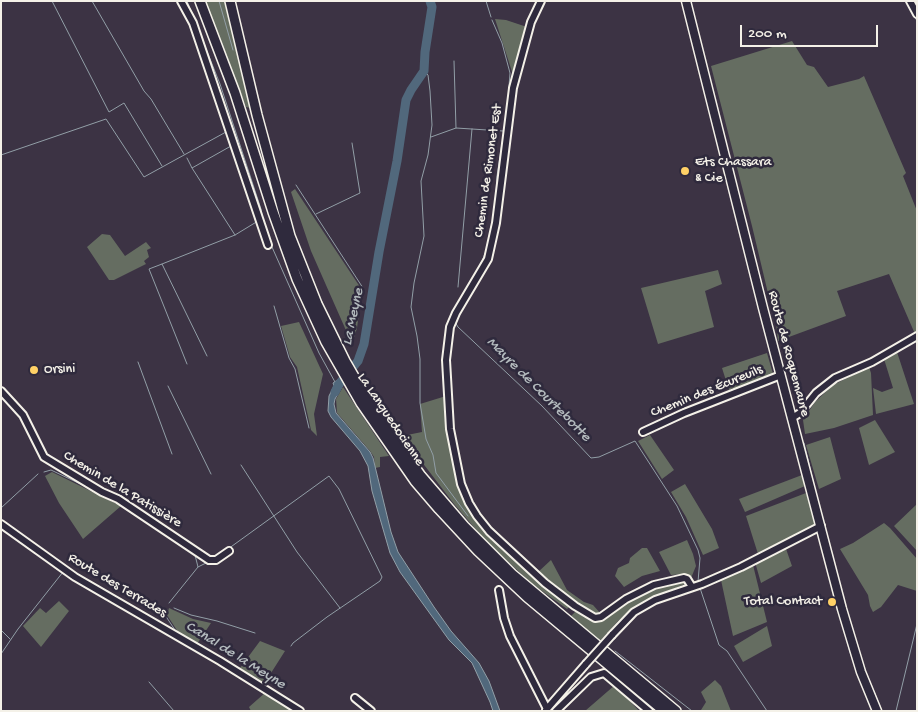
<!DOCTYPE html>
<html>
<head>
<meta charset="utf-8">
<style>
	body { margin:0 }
	#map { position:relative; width:918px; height:712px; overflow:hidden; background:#3c3344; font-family:"Gochi Hand",sans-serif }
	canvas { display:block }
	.frame { position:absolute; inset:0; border:2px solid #f4f1e8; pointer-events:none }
	.scale { position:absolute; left:740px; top:25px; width:138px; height:22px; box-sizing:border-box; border:2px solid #f4f1e8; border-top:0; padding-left:6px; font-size:15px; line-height:18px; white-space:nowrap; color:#f4f1e8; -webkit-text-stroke:4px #2f2a3d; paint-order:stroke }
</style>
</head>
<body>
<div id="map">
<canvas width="918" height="712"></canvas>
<div class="frame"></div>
<div class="scale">200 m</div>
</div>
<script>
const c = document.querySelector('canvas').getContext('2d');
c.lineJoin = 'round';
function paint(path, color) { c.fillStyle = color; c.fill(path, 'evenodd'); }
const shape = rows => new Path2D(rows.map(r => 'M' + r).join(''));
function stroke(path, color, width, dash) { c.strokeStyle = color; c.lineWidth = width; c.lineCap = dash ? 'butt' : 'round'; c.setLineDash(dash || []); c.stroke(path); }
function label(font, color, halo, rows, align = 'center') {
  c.font = font + ' "Gochi Hand",sans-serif'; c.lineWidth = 5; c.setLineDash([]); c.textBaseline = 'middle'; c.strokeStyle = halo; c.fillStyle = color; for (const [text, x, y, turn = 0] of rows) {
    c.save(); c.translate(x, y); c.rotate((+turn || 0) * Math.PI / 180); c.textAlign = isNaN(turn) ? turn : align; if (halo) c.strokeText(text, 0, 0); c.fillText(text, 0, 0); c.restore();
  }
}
const green = shape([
	[205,1,226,1,250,108,246,107],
	[495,19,506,20,527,27,514,78],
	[792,41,807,65,814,67,828,87,859,79,864,76,906,173,903,176,917,211,917,333,915,334,889,274,837,291,846,316,778,341,775,314,772,310,752,226,711,66],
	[295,189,362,290,357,328,352,344,311,251,291,192],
	[102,234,110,235,125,256,146,242,151,248,147,250,149,257,144,261,146,264,114,280,109,280,87,247],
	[718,270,722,284,705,291,714,327,658,344,641,288],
	[299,322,323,374,314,414,317,436,311,430,297,367,290,357,281,326],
	[897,352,914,404,876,414,873,388,882,392,893,388,884,359],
	[767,353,774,377,734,391,733,388,729,390,722,368],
	[869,367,871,373,873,415,834,428,805,434,803,420,815,402,833,385],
	[343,387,389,456,380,457,380,467,375,468,374,457,370,451,337,413,336,399],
	[446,396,459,487,468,508,570,606,567,609,531,583,485,540,454,504,402,436,422,432,420,404],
	[875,420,895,452,869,465,859,428],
	[650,435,674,470,662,479,638,441],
	[830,437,841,479,819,489,806,445],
	[52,472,121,506,83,539,59,503,45,476],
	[802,475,805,486,745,512,739,499],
	[685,484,712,529,719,548,703,555,686,517,671,492],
	[806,493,816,522,814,525,758,554,746,516],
	[917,504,917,551,894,526],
	[884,523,890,528,917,559,917,591,898,585,881,607,873,612,870,606,868,595,840,549,853,543],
	[687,540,693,554,696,566,691,578,684,574,671,575,659,552],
	[785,546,792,566,761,583,755,562],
	[642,548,647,548,660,571,642,576,624,587,615,576,618,568,629,563,630,558],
	[551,560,567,590,584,602,593,605,601,614,592,614,587,612,537,573],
	[753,565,767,622,733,636,721,580],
	[684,581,685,584,655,597,630,611,618,621,600,641,571,616,576,611,595,622,601,621,635,596,663,585],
	[59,601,69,611,41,647,23,626,40,608,46,613],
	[169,608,193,619,211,623,197,644,178,632,167,615],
	[767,626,772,646,743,662,734,646],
	[260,641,285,651,264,684,240,668],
	[715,680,721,686,731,711,701,710,706,702,701,692],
	[615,685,639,711,585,711],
	[266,692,296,711,251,711,249,707]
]);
const water = shape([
	[339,379,343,385,335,399,334,404,336,413,370,452,373,458,391,532,398,552,434,607,451,631,479,663,489,681,500,711,493,711,490,702,472,663,449,640,400,572,390,553,372,491,368,466,360,451,331,417,328,411,329,396,334,386,333,383,339,379]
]);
const stream = shape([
	[52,1,109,112,124,103,162,166],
	[92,1,144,91,151,99,184,154],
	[187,1,220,84,261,209,263,220],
	[219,1,233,50],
	[486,1,491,17],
	[906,1,917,21],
	[492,20,502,43,510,73,507,113],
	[191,29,204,66],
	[454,61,456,128],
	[424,71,428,75,430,91,432,125,428,155,421,181,424,236,414,283,411,307,417,336,420,359,420,403,426,439,433,455,436,473,468,516],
	[431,137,456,128,503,131],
	[1,155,106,119,144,177,226,132],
	[187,158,192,168,231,146],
	[192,168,235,235],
	[296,185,363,288],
	[316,214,360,193,352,143],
	[272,247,319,353,335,382],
	[162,264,235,235,258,221],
	[458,287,472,129],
	[274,306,289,358,295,369,309,428],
	[452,315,482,261,488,246,496,199,497,176,506,117],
	[455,322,458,327,542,406,591,458,599,457,635,441,677,506,698,550,700,558,698,582],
	[138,362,172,454],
	[187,364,149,269,162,264,207,356],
	[168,386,211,474],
	[796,421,801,436],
	[804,443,827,539],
	[241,465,297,552,340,608],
	[44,472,51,470,93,490],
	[1,508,38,474],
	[228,549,329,476,339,489,382,577,380,581,327,617,293,643,291,646],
	[198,567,208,562],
	[700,588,719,645,727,651,767,711],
	[833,591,836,601],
	[169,603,198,567,195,555,179,544],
	[174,608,191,615,217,621,255,633],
	[167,610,165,615,177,633],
	[840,615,850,652,872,711],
	[1,630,10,639],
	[615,651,692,711],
	[1,654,18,629,63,572],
	[862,663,882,711],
	[149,682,174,711],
	[896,711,917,624]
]);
const river = shape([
	[335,392,339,384,358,361,364,344,379,252,397,161,406,100,411,90,424,71,425,52,432,7,430,1]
]);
const minor = shape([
	[181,1,193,23,268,245],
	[541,1,531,22,513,88,496,223,488,259,456,313,450,327,446,360,450,429,461,484,469,503,477,516,489,531,545,583,575,606,595,618,601,617,626,599,654,585,684,578,687,579,692,587],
	[910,1,917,14],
	[1,391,23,415,44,457,102,492,118,499,209,560,216,560,229,551],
	[792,418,800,413,816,393,835,378,872,362,917,336],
	[643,432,684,413,781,375],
	[1,524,75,577,220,661,300,711],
	[499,590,504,618,510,636,547,709],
	[612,635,634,612,655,600,702,584,741,567,821,526],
	[355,698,371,711],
	[546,710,586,664],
	[556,711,591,677,604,673,649,711]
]);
const major = shape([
	[686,1,763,308,842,609,861,672,877,711]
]);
const highway = shape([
	[200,1,235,93,273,212,297,279,326,342,361,403,415,481,439,509,478,551,527,597,664,711],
	[230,1,257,115,290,236,317,304,345,361,367,399,384,424,421,476,464,526,512,574,676,711]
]);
const minorBridge = shape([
	[586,664,612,635]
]);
const markers = [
	[685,171,5,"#ffd166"],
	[34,370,5,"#ffd166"],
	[832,602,5,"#ffd166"]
];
const poiNames = [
	["Ets Chassara",695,163],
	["& Cie",695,179],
	["Orsini",44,370],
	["Total Contact",822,602,"right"]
];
const streetNames = [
	["Chemin de Rimonet Est",489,171,-82],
	["Route de Roquemaure",788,354,75],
	["Chemin des Écureuils",707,392,-22],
	["La Languedocienne",390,420,56],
	["Chemin de la Patissière",122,490,31],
	["Route des Terrades",117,586,31]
];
const waterNames = [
	["La Meyne",354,317,-78],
	["Mayre de Courtebotte",538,390,45],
	["Canal de la Meyne",235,656,32]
];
paint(green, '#656d61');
paint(water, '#51687c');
stroke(water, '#929fa7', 1);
stroke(stream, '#929fa7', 1);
stroke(river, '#51687c', 9);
stroke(minor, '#f4f1e8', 10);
stroke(major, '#f4f1e8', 11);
stroke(highway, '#f4f1e8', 12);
stroke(minor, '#2f2a3d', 6);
stroke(major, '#2f2a3d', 8);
stroke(highway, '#2f2a3d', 9);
stroke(minorBridge, '#f4f1e8', 10, []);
stroke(minorBridge, '#2f2a3d', 6);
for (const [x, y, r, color] of markers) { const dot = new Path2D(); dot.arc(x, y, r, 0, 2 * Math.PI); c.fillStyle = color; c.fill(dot); stroke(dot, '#2f2a3d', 2); }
label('14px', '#f4f1e8', '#2f2a3d', poiNames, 'left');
label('14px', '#f4f1e8', '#2f2a3d', streetNames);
label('italic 15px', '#b3babd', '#2f2a3d', waterNames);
</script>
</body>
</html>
